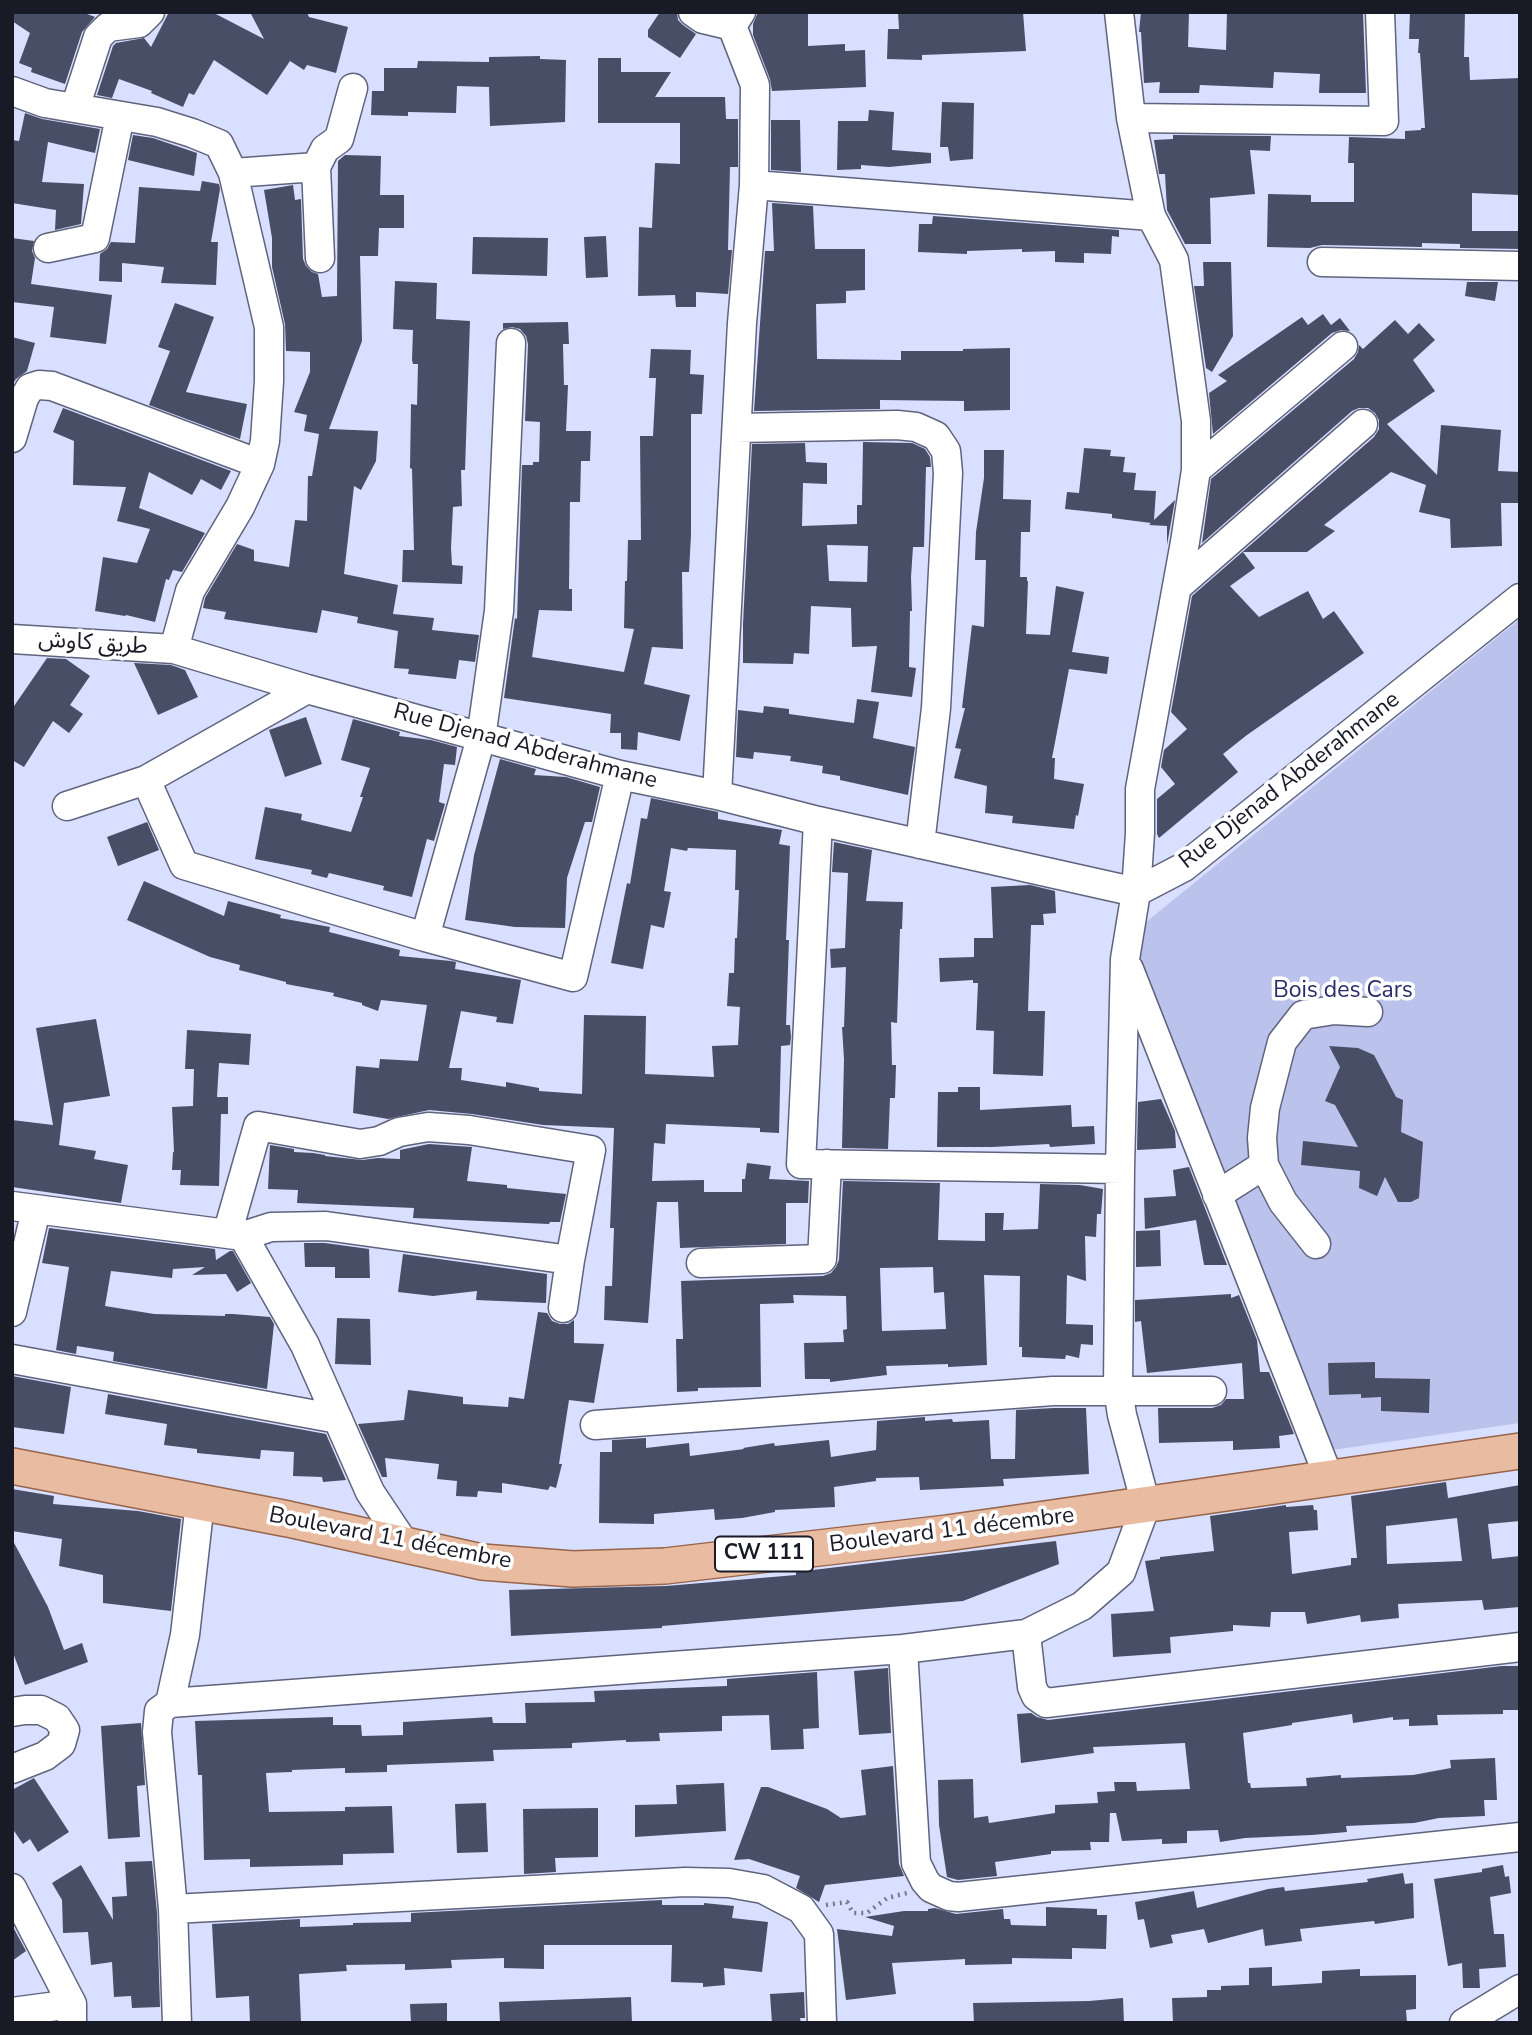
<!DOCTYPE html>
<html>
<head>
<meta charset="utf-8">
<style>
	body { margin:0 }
	#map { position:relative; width:1532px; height:2035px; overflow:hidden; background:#d9dffe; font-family:"Nunito Sans",sans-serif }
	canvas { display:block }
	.frame { position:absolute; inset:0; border:14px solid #181a25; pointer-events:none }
</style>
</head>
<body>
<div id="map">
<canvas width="1532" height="2035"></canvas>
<div class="frame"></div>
</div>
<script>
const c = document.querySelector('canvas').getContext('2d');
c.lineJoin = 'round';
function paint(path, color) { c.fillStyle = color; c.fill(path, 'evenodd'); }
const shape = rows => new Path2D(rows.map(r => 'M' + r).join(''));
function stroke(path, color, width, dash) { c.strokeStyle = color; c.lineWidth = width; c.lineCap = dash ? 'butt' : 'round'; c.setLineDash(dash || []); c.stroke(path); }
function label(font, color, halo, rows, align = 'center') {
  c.font = font + ' "Nunito Sans","Noto Sans Arabic",sans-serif'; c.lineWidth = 7; c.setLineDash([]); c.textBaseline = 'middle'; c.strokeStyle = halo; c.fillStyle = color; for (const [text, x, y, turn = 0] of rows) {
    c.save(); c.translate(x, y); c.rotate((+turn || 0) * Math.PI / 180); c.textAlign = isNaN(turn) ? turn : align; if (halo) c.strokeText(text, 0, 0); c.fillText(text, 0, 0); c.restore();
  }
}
const green = shape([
	[1520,619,1520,1423,1332,1450,1130,935]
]);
const building = shape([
	[12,12,82,12,95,17,82,32,65,84,31,72,32,68,19,63,30,33,12,21],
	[169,12,212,12,264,39,250,12,307,12,309,17,348,27,336,73,307,65,304,70,290,61,267,95,214,60,194,95,189,93,183,107,151,93,152,91,119,79,112,98,97,95,113,46,116,43,144,38,151,47],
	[660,12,677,12,678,20,683,25,696,34,680,58,648,37,648,30],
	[758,12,808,12,808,46,845,44,845,51,865,50,866,87,772,91,770,79,753,35,753,24],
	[898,12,1023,12,1026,51,922,55,922,60,887,59,888,29,899,29],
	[1141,12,1189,12,1188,47,1226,50,1227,12,1363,12,1366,93,1319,93,1320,74,1274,72,1273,88,1200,85,1199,93,1159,93,1160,82,1144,83,1141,32,1139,32],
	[1410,12,1465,12,1464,57,1469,57,1470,80,1520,78,1520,195,1472,193,1472,231,1520,231,1520,249,1460,248,1460,244,1422,243,1422,247,1322,245,1310,248,1267,247,1268,194,1311,195,1311,202,1354,202,1354,163,1348,163,1349,137,1405,139,1405,131,1421,130,1421,128,1425,128,1420,53,1418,53,1419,39,1409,39],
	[540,56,540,59,566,60,565,122,490,126,489,87,457,86,456,113,408,112,408,116,371,115,372,91,384,91,384,68,417,68,418,61,489,62,489,57],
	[598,58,621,58,621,72,671,72,655,97,725,97,726,119,738,119,738,167,730,167,728,250,732,250,728,294,696,292,696,307,676,307,675,295,638,296,639,227,652,228,655,163,680,164,680,123,598,123],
	[942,102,974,103,973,159,950,161,948,147,940,147],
	[869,110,894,112,892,150,931,153,931,163,889,167,861,165,861,169,837,170,838,121,868,121],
	[25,113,42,119,100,129,95,153,48,142,42,182,84,184,81,224,55,230,56,210,12,203,12,140,19,141],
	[771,120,800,120,801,172,771,170],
	[133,135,153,138,197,153,194,176,128,160],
	[1173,135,1271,136,1270,151,1250,150,1255,194,1210,198,1211,244,1185,244,1167,210,1165,174,1159,174,1154,140,1173,139],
	[345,155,381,156,380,195,404,195,404,228,379,228,378,256,360,256,362,341,329,429,378,431,376,461,361,490,354,486,344,574,398,585,393,614,434,618,432,630,479,635,475,662,459,660,456,679,408,674,409,669,394,668,398,631,357,623,358,617,322,610,317,633,224,619,226,612,203,608,205,598,237,544,254,550,254,561,289,567,295,520,307,521,308,476,312,476,319,434,304,431,307,415,294,412,310,372,310,352,286,351,285,324,272,267,272,238,264,190,293,185,295,200,301,199,303,259,306,266,312,272,318,274,322,297,337,296,338,161],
	[202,181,219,184,220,189,211,242,218,242,216,285,161,283,164,267,122,263,122,282,99,281,100,254,107,249,111,242,135,243,139,187,200,191],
	[772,203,813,206,815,249,865,249,865,290,846,291,846,303,816,304,817,359,901,360,901,351,963,351,963,349,1010,348,1010,410,964,411,964,401,880,400,880,409,754,411,765,251,774,251],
	[933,216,1119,230,1119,237,1112,236,1111,254,1084,253,1084,263,1055,262,1055,251,1022,252,1022,249,967,251,967,254,918,252,919,224,932,224],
	[606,236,608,277,586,278,584,237],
	[473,237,548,238,547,276,472,274],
	[12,238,34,241,32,251,35,258,31,284,112,295,106,344,50,337,54,307,12,302],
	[1203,262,1231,262,1233,336,1212,372,1206,368,1194,286,1204,286],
	[395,281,437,283,436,319,470,321,465,470,461,470,462,506,453,507,451,548,452,565,463,566,462,584,402,582,403,550,414,550,412,469,410,468,411,404,417,405,418,364,413,364,412,360,413,330,393,329],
	[1467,282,1498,282,1495,301,1465,296],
	[175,303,214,317,186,392,247,404,240,439,149,405,170,351,158,347],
	[1323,314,1331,325,1340,318,1350,331,1341,330,1332,333,1213,434,1209,393,1227,381,1218,375,1302,317,1308,325],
	[1395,320,1408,334,1419,323,1435,340,1413,360,1435,391,1387,424,1437,475,1441,425,1501,430,1498,471,1520,472,1520,503,1501,503,1502,546,1451,548,1450,519,1419,512,1426,485,1391,472,1324,525,1335,531,1307,552,1243,552,1255,568,1230,586,1259,617,1308,591,1323,619,1334,611,1364,653,1247,735,1223,754,1238,772,1159,838,1157,834,1157,799,1175,784,1161,767,1164,750,1187,729,1171,712,1192,596,1374,437,1379,429,1379,420,1375,413,1368,408,1359,408,1352,411,1202,543,1211,479,1354,359,1358,352,1359,345,1363,349],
	[568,322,569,344,563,344,564,385,568,385,566,431,591,431,590,461,581,461,580,502,570,502,569,589,572,589,572,611,539,610,532,657,624,672,634,629,624,628,625,581,627,581,628,540,641,540,640,436,653,436,656,378,649,378,651,349,691,350,690,374,704,375,702,414,691,414,691,535,689,572,682,572,683,649,652,647,644,684,690,695,680,741,638,732,637,750,621,749,621,733,610,733,611,714,504,698,515,618,517,619,522,465,533,465,533,462,539,462,540,422,525,421,528,344,526,336,520,329,512,327,503,329,503,323],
	[12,337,35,343,27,371,16,379,12,385],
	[63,408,231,471,221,490,201,479,192,495,149,472,139,508,205,533,182,572,173,570,169,580,166,579,155,622,126,615,125,616,95,611,103,557,137,563,150,529,117,521,126,487,73,485,74,441,53,432],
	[863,442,912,443,925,449,930,457,931,467,926,467,924,547,913,547,911,577,912,611,910,611,909,667,916,668,912,697,871,692,877,646,852,647,851,608,811,606,809,654,794,653,793,664,743,663,743,624,752,444,805,443,806,462,827,463,827,484,803,483,802,526,857,524,857,505,862,505],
	[827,545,868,546,867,582,829,581],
	[1084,448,1111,450,1110,456,1125,457,1123,472,1136,473,1134,490,1156,491,1154,520,1175,500,1167,545,1167,526,1149,525,1151,523,1112,518,1112,514,1065,509,1067,492,1079,493],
	[984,450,1004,450,1003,499,1031,500,1030,532,1021,532,1020,577,1027,577,1027,581,1028,581,1026,634,1050,635,1056,586,1084,592,1072,652,1109,657,1107,674,1069,669,1052,758,1055,758,1054,779,1084,784,1078,816,1076,815,1074,829,1012,823,1013,816,985,813,987,786,954,778,961,749,955,748,965,708,962,708,972,625,984,627,986,560,975,560,976,532,984,478],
	[47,658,66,659,90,676,70,705,83,714,69,733,53,721,24,767,12,760,12,709],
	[134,663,171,665,185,670,198,697,158,715],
	[857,699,879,702,873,738,915,747,908,795,840,780,840,776,822,773,823,766,790,761,791,756,754,752,753,759,736,757,738,710,763,713,764,706,789,709,789,714,854,723],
	[306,717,322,764,285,777,269,730],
	[353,719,400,732,399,736,431,740,457,747,455,765,444,764,439,802,445,804,434,841,427,839,412,897,383,890,384,886,329,873,327,878,311,874,312,870,255,859,265,807,302,814,301,820,351,832,363,797,360,797,370,768,341,760],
	[500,759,536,769,534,775,566,777,600,787,592,822,585,822,567,878,565,928,515,927,465,920,474,855],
	[651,798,718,812,718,819,782,830,779,844,790,846,786,940,789,940,786,1025,790,1025,791,1037,790,1045,781,1046,779,1133,760,1132,760,1128,666,1124,665,1144,654,1143,652,1181,704,1180,704,1192,742,1192,742,1179,745,1179,747,1163,771,1166,769,1179,809,1181,808,1203,786,1203,786,1244,680,1248,678,1202,657,1202,648,1323,604,1320,605,1286,612,1286,614,1228,610,1228,614,1128,543,1125,472,1114,429,1110,388,1119,353,1113,356,1066,379,1068,380,1059,418,1061,427,1005,381,1000,378,1011,362,1005,362,1003,333,996,334,993,286,984,286,982,239,970,240,965,210,957,127,920,144,881,224,916,228,901,281,915,280,918,330,927,329,932,400,950,399,956,451,961,456,962,455,969,521,980,513,1024,496,1022,497,1017,461,1011,449,1068,462,1068,461,1080,506,1087,506,1082,539,1088,539,1091,582,1094,584,1015,646,1016,645,1074,714,1077,712,1046,738,1045,740,1007,727,1006,729,973,734,973,735,938,737,938,739,890,735,890,736,850,688,848,687,851,671,848,664,891,671,892,664,928,651,925,643,969,611,963,627,883,630,884,641,818,647,819],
	[147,822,159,850,118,866,107,837],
	[834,842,872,850,866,901,903,902,902,929,900,929,897,1023,891,1022,892,1065,896,1065,895,1098,890,1098,888,1149,842,1148,844,1059,842,1027,844,1027,846,967,831,968,830,949,845,948,848,873,832,872],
	[1030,885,1055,891,1056,913,1043,914,1044,925,1031,925,1028,1011,1045,1011,1043,1076,993,1074,994,1031,976,1030,978,983,973,983,973,980,940,982,939,958,974,957,974,938,993,938,991,887],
	[96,1019,110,1096,64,1103,59,1145,96,1151,94,1159,128,1165,121,1203,12,1187,12,1120,53,1125,36,1028],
	[187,1030,251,1034,249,1065,219,1063,217,1097,228,1097,228,1114,221,1114,219,1186,180,1185,181,1170,172,1170,173,1152,174,1152,172,1107,193,1106,194,1069,185,1069],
	[1329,1046,1358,1048,1374,1055,1396,1097,1403,1100,1401,1132,1423,1142,1419,1198,1411,1202,1398,1202,1385,1177,1377,1196,1359,1188,1360,1171,1301,1165,1303,1141,1358,1147,1335,1105,1325,1101,1340,1067],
	[958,1087,980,1087,980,1110,1071,1105,1072,1127,1094,1126,1095,1144,1050,1147,1049,1144,992,1147,937,1147,938,1092,958,1092],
	[1161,1099,1175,1131,1176,1148,1137,1150,1138,1102],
	[429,1144,472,1147,467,1181,507,1185,507,1188,566,1194,560,1222,550,1222,549,1224,413,1218,414,1208,297,1203,298,1190,268,1189,270,1145,294,1149,294,1152,313,1153,325,1155,325,1156,362,1160,378,1158,400,1159,400,1150],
	[1189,1167,1203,1203,1227,1265,1204,1265,1196,1220,1145,1229,1144,1198,1176,1196,1173,1170],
	[843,1181,940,1183,938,1240,985,1241,985,1213,1004,1213,1003,1230,1038,1229,1040,1184,1080,1185,1103,1189,1101,1214,1097,1214,1096,1237,1085,1236,1086,1281,1067,1275,1066,1324,1093,1325,1093,1345,1081,1344,1079,1358,1066,1355,1065,1359,1022,1357,1022,1347,1019,1347,1020,1276,984,1275,987,1365,948,1367,948,1364,886,1366,887,1375,830,1382,830,1379,805,1379,804,1343,844,1342,843,1330,847,1329,846,1296,793,1295,794,1303,760,1304,761,1387,698,1388,698,1391,677,1392,676,1339,683,1339,681,1281,823,1276,831,1273,836,1267,839,1260],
	[933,1267,934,1293,944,1292,946,1329,882,1331,880,1268],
	[49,1228,215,1249,216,1260,230,1251,233,1251,251,1283,237,1292,226,1274,192,1275,205,1267,173,1269,172,1278,111,1271,105,1306,154,1314,225,1316,225,1314,233,1314,270,1317,274,1324,267,1389,113,1361,114,1352,77,1346,76,1354,56,1350,69,1267,42,1263],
	[1160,1230,1161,1266,1136,1267,1136,1231],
	[304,1243,325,1243,369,1249,370,1278,335,1278,335,1267,305,1267],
	[403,1254,547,1274,546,1303,476,1300,477,1291,433,1296,398,1292],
	[1231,1294,1231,1298,1239,1295,1257,1340,1260,1372,1269,1372,1294,1434,1279,1436,1280,1448,1233,1450,1233,1441,1159,1443,1158,1408,1212,1408,1221,1405,1226,1399,1244,1399,1242,1363,1147,1373,1141,1321,1135,1322,1135,1300],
	[538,1312,547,1313,552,1321,560,1324,568,1324,574,1320,574,1343,604,1344,594,1403,569,1400,559,1464,562,1464,556,1488,550,1486,548,1490,502,1483,502,1493,478,1491,477,1497,456,1496,457,1481,437,1479,439,1464,385,1458,387,1477,382,1477,358,1424,404,1420,408,1390,463,1397,463,1404,508,1407,509,1397,524,1399],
	[337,1318,370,1319,371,1365,335,1364],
	[1375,1362,1375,1378,1430,1379,1429,1413,1381,1411,1381,1397,1361,1398,1361,1394,1329,1395,1328,1363],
	[12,1376,71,1387,64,1434,12,1427],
	[108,1394,326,1434,346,1480,323,1482,322,1477,293,1476,294,1452,261,1450,260,1459,197,1453,197,1449,164,1445,167,1424,105,1414],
	[1054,1408,1086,1408,1089,1474,1003,1479,1004,1486,920,1490,919,1477,876,1478,876,1481,834,1487,835,1507,775,1510,775,1512,742,1518,715,1520,714,1509,654,1514,654,1524,599,1523,600,1452,612,1452,612,1440,646,1438,646,1448,689,1443,690,1456,744,1449,743,1448,774,1443,775,1446,829,1440,831,1457,876,1450,877,1421,925,1417,925,1421,952,1419,953,1422,989,1420,991,1459,1015,1459,1016,1410],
	[1446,1482,1448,1498,1520,1485,1520,1521,1488,1524,1492,1559,1520,1556,1520,1607,1484,1610,1482,1600,1398,1604,1399,1618,1361,1622,1360,1615,1307,1624,1305,1612,1271,1612,1270,1627,1233,1625,1233,1631,1170,1637,1171,1653,1113,1657,1111,1614,1154,1611,1145,1561,1160,1559,1160,1557,1214,1551,1210,1516,1286,1505,1286,1507,1313,1505,1314,1510,1317,1510,1318,1530,1289,1532,1292,1574,1351,1565,1351,1558,1357,1558,1351,1496],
	[1457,1518,1462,1561,1387,1564,1386,1526],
	[12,1489,54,1496,53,1504,138,1511,181,1519,171,1611,103,1603,103,1575,59,1566,62,1539,12,1531],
	[12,1539,48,1607,64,1650,82,1643,88,1662,25,1685,12,1650],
	[1056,1541,1059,1564,963,1601,662,1626,662,1628,511,1636,509,1590,666,1586,796,1575,796,1572],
	[1502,1666,1520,1666,1520,1710,1503,1710,1503,1714,1437,1715,1438,1725,1409,1726,1409,1719,1393,1720,1393,1717,1353,1723,1352,1714,1292,1723,1292,1725,1243,1733,1248,1783,1250,1783,1251,1788,1307,1786,1306,1778,1341,1775,1341,1778,1413,1775,1451,1768,1450,1760,1495,1758,1497,1800,1484,1800,1485,1816,1439,1818,1414,1823,1346,1826,1347,1832,1312,1835,1245,1838,1220,1842,1218,1830,1187,1831,1187,1843,1162,1844,1162,1839,1122,1841,1116,1813,1110,1813,1109,1842,1090,1842,1091,1850,1051,1851,1051,1854,995,1862,997,1876,958,1880,947,1877,939,1825,938,1780,973,1779,974,1818,988,1816,989,1823,1055,1813,1055,1805,1098,1803,1097,1792,1115,1791,1114,1782,1136,1782,1137,1791,1190,1789,1185,1743,1093,1747,1094,1753,1021,1763,1017,1714,1031,1713,1037,1717,1048,1720],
	[888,1668,891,1733,859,1735,854,1671],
	[817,1672,819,1728,803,1729,804,1749,771,1750,769,1715,722,1716,722,1731,659,1733,660,1741,626,1742,626,1740,572,1743,572,1748,493,1750,494,1761,387,1765,387,1772,345,1773,345,1768,292,1770,292,1772,266,1773,269,1812,345,1811,345,1807,392,1806,394,1853,343,1854,343,1865,250,1867,250,1859,204,1860,202,1775,198,1775,195,1721,333,1717,333,1725,361,1725,362,1736,403,1735,403,1722,492,1717,493,1723,526,1723,525,1703,595,1702,594,1691,727,1686,727,1679],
	[141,1723,145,1785,137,1786,140,1837,108,1839,101,1726],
	[893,1766,899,1864,904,1876,825,1885,819,1902,796,1888,800,1876,749,1859,734,1860,761,1787,768,1787,827,1809,841,1818,866,1815,861,1770],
	[34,1778,69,1832,38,1852,30,1839,23,1844,12,1828,12,1790],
	[724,1783,726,1831,635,1837,635,1805,677,1804,676,1785],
	[486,1803,488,1852,457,1853,455,1804],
	[598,1808,598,1857,555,1858,556,1872,524,1874,523,1809],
	[152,1861,157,1913,160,2007,132,2008,131,1996,114,1997,112,1962,91,1965,88,1932,63,1933,62,1900,52,1883,81,1865,113,1920,112,1897,127,1896,125,1862],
	[1503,1865,1505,1877,1509,1876,1511,1893,1490,1897,1494,1934,1504,1934,1506,1967,1479,1969,1480,1988,1463,1988,1462,1963,1448,1966,1434,1879,1482,1872,1482,1869],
	[1403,1873,1405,1884,1413,1883,1414,1918,1375,1924,1374,1921,1300,1929,1302,1941,1265,1946,1263,1929,1208,1943,1204,1929,1171,1935,1173,1943,1150,1948,1144,1919,1138,1920,1135,1902,1194,1891,1197,1908,1268,1889,1284,1887,1285,1891,1368,1882,1367,1879],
	[662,1900,662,1905,704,1905,704,1903,734,1906,732,1918,768,1922,762,1972,724,1968,725,1985,703,1987,703,1983,671,1982,672,1945,544,1945,544,1969,504,1968,504,1958,451,1960,452,1968,405,1970,405,1964,346,1965,347,1971,299,1974,301,2023,250,2023,249,1996,216,1998,212,1924,300,1919,300,1927,353,1925,353,1923,411,1922,411,1913],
	[1046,1907,1097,1909,1097,1915,1107,1915,1106,1949,1072,1948,1072,1959,1012,1958,1012,1964,965,1965,965,1959,892,1963,896,1994,846,2000,837,1929,892,1936,894,1926,865,1917,904,1911,928,1911,928,1909,935,1908,956,1914,1003,1909,1004,1919,1010,1919,1011,1925,1046,1926],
	[12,1925,26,1951,12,1961],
	[1272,1967,1272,1986,1322,1983,1322,1971,1360,1969,1360,1976,1416,1975,1416,2009,1406,2010,1407,2023,1173,2023,1172,1998,1207,1997,1207,1990,1221,1990,1221,1986,1249,1985,1249,1968],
	[804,1992,805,2018,800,2018,801,2023,772,2023,770,1994],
	[631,1997,632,2023,500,2023,499,2002],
	[1123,1998,1124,2023,974,2023,973,2003,1089,2001],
	[447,2003,447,2023,411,2023,410,2004]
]);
const path = shape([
	[826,1905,847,1902,853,1913,867,1913,887,1898,907,1893]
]);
const minor = shape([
	[693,12,703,19,732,26],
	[1119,12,1131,118,1151,216,1174,260,1196,421,1196,470,1185,542,1140,789,1140,833,1136,892,1125,959,1120,1169],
	[12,91,45,103,157,122,192,133,219,144,233,173,269,327,269,381,265,441,260,464,240,507,190,591,174,649],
	[75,108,98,37,108,27,139,23,150,12],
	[1131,118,1384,121,1380,12],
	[233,173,316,167],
	[754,185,1151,216],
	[48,248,95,238,120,116],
	[320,258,316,167,325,149,339,139,353,88],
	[1322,262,1520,266],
	[737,428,897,425,916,427,936,436,946,451,948,473,936,708,920,844],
	[12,438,24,398,30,388,39,385,52,386,260,464],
	[1196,470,1343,346],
	[1177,587,1363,424],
	[12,639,174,649,307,689,620,775,717,795,818,821,1136,892,1184,867,1520,598],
	[146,780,184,865,425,937,573,977,620,775],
	[717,795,742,323,754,185,755,85,732,26,741,12],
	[67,806,146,780,307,689],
	[425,937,481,738,499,611,511,343],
	[1129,969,1329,1478],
	[1217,1195,1264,1165],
	[12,1206,243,1236,271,1227,326,1226,570,1260],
	[1316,1244,1283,1202,1264,1165,1262,1138,1265,1108,1282,1042,1303,1015,1334,1010,1368,1012],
	[701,1263,822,1259,827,1164],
	[12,1312,36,1210],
	[12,1359,338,1419],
	[595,1425,1053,1391,1212,1391],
	[404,1543,370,1492,305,1345,243,1236,230,1224,258,1126,360,1144,379,1141,399,1132,428,1127,469,1130,591,1150,570,1260,563,1308],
	[1026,1634,1032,1687,1036,1696,1046,1703,1520,1647],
	[903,1649,916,1863,925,1881,931,1888,949,1896,958,1897,1520,1837],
	[170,1703,185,1635,200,1502],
	[12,1712,25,1710,41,1710,57,1718,65,1730,61,1744,45,1756,12,1769],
	[12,1888,72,2004,72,2023],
	[173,1909,685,1882,729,1883,763,1889,801,1909,819,1934,822,2023],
	[12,2012,72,2004],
	[177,2023,173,1909,157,1732,159,1711,170,1703,903,1649,1026,1634,1082,1606,1121,1572,1146,1505,1122,1415,1118,1389,1120,1169,801,1164,818,821],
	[1464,2023,1520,1989]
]);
const major = shape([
	[12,1466,288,1519,482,1562,573,1569,665,1566,947,1533,1520,1451]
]);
const shields = [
	[764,1554,98]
];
const shieldNames = [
	["CW 111",764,1554]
];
const streetNames = [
	["طريق كاوش",93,644,4],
	["Rue Djenad Abderahmane",525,747,15],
	["Rue Djenad Abderahmane",1290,781,-38],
	["Boulevard 11 décembre",952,1531,-7],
	["Boulevard 11 décembre",390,1539,11]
];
const parkNames = [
	["Bois des Cars",1343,991]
];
paint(green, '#bbc3ec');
paint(building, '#494e67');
stroke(minor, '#5f637e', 31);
stroke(major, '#96654b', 38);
stroke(path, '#75798d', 4.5, [2, 5]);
stroke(minor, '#fff', 28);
stroke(major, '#e9bba0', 35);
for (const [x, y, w] of shields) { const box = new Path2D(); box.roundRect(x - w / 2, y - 17.5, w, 35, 5); c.fillStyle = '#fff'; c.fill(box); stroke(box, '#181a25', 2); }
label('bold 21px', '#181a25', null, shieldNames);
label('23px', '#181a25', '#fff', streetNames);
label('23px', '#292c68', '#fff', parkNames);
</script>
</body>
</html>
